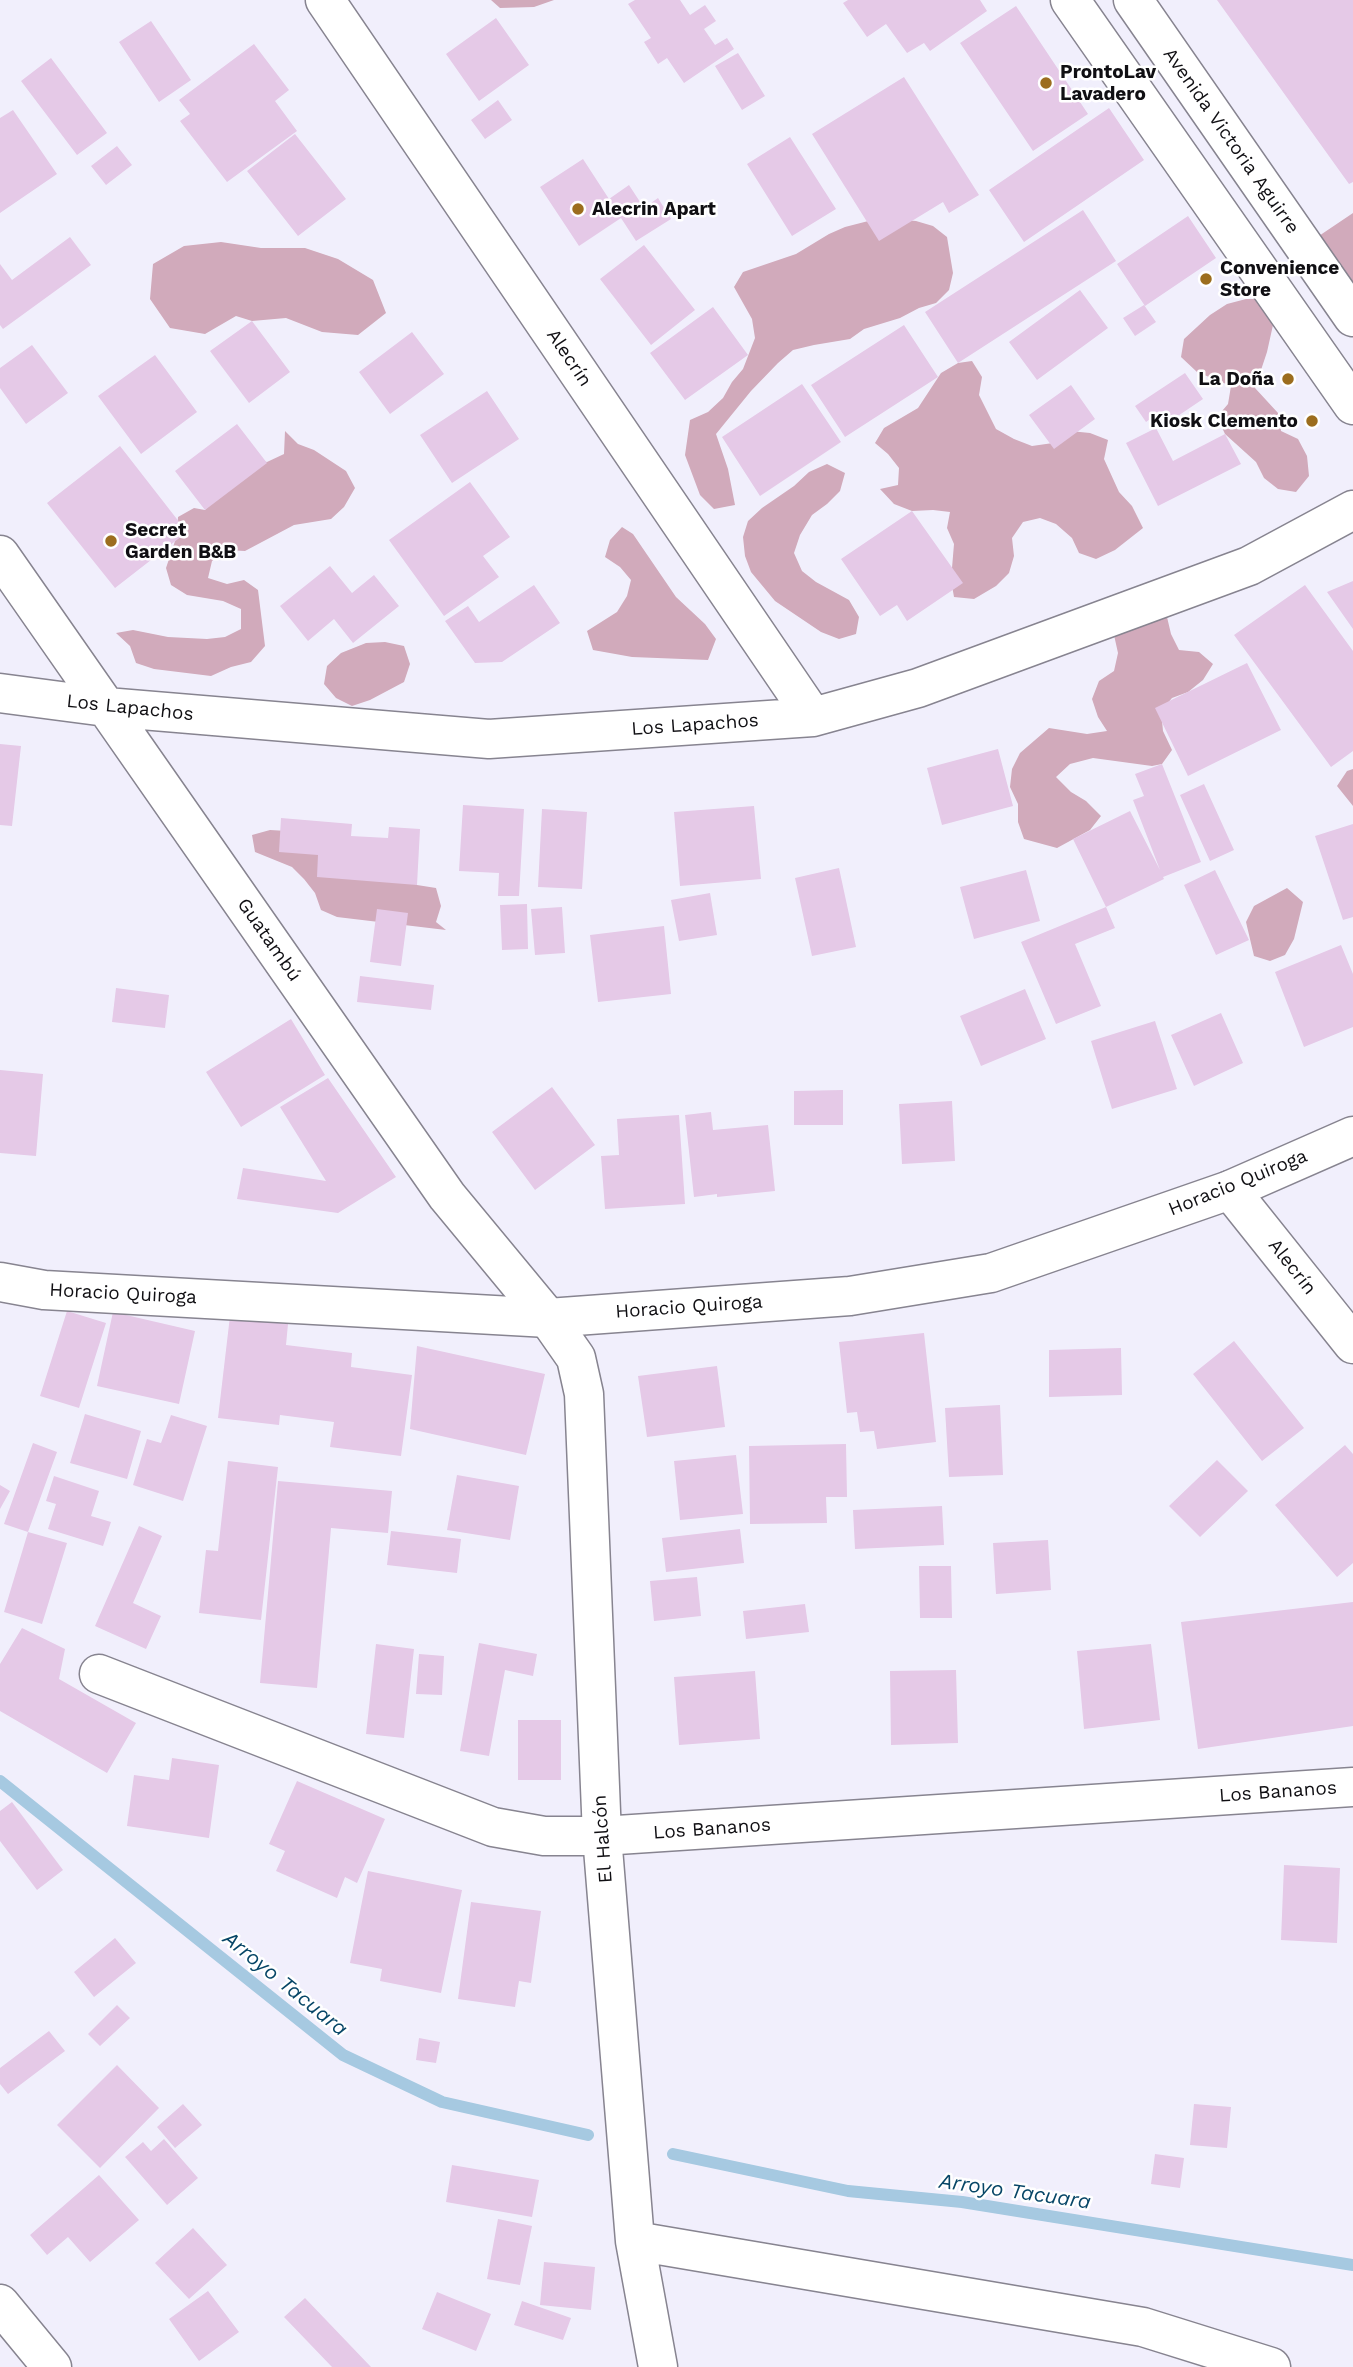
<!DOCTYPE html>
<html>
<head>
<meta charset="utf-8">
<style>
	body { margin:0 }
	canvas { display:block; background:#f1effc }
</style>
</head>
<body>
<canvas width="1353" height="2367"></canvas>
<script>
const c = document.querySelector('canvas').getContext('2d');
c.lineJoin = 'round';
function paint(path, color) { c.fillStyle = color; c.fill(path, 'evenodd'); }
const shape = rows => new Path2D(rows.map(r => 'M' + r).join(''));
function stroke(path, color, width, dash) { c.strokeStyle = color; c.lineWidth = width; c.lineCap = dash ? 'butt' : 'round'; c.setLineDash(dash || []); c.stroke(path); }
function label(font, color, halo, rows, align = 'center') {
  c.font = font + ' "Work Sans",sans-serif'; c.lineWidth = 5; c.setLineDash([]); c.textBaseline = 'middle'; c.strokeStyle = halo; c.fillStyle = color; for (const [text, x, y, turn = 0] of rows) {
    c.save(); c.translate(x, y); c.rotate((+turn || 0) * Math.PI / 180); c.textAlign = isNaN(turn) ? turn : align; if (halo) c.strokeText(text, 0, 0); c.fillText(text, 0, 0); c.restore();
  }
}
const forest = shape([
	[491,0,554,0,534,7,500,8],
	[1353,213,1353,284,1304,246],
	[880,218,916,221,933,226,947,237,953,273,949,290,936,303,919,308,900,318,864,329,850,339,814,345,793,350,778,363,751,391,716,434,728,469,735,505,714,509,700,495,685,455,690,420,708,412,723,398,732,382,743,369,755,338,752,319,734,287,743,272,796,254,829,234,845,227],
	[221,242,261,248,305,248,338,259,373,280,386,313,358,335,322,332,286,318,252,321,236,316,205,334,170,328,150,299,153,264,184,246],
	[1246,299,1267,299,1275,316,1267,352,1255,388,1278,413,1281,431,1298,439,1307,456,1309,476,1296,492,1278,489,1264,478,1256,462,1225,434,1217,417,1228,404,1231,386,1197,372,1181,357,1184,339,1210,315,1227,304],
	[972,361,982,377,979,395,996,429,1014,439,1032,446,1053,443,1070,431,1090,433,1108,440,1104,459,1119,492,1132,506,1143,528,1115,550,1096,559,1079,553,1072,538,1056,524,1040,518,1023,522,1012,538,1014,556,1009,573,996,586,974,599,954,597,951,580,954,544,947,528,950,512,933,510,912,511,894,504,880,489,898,485,899,468,888,454,875,443,884,428,918,408,941,373,958,363],
	[285,431,298,444,314,450,346,471,355,488,344,507,331,519,294,525,245,551,226,550,212,561,208,578,227,584,244,580,258,590,265,646,251,662,231,667,211,676,154,669,136,663,130,646,116,633,133,630,168,637,207,639,225,637,241,629,241,609,223,601,187,595,171,585,166,568,177,535,178,517,194,508,205,510,216,495,255,459,267,462,284,454],
	[827,464,845,473,840,491,827,504,812,515,800,535,794,553,802,571,816,582,849,600,859,617,856,634,839,639,821,632,775,601,751,572,745,556,743,537,748,521,762,508,794,486,809,472],
	[622,527,633,534,676,597,705,624,716,639,708,660,632,657,593,650,587,631,617,612,627,596,631,580,620,567,605,557,610,540],
	[1151,605,1167,617,1171,634,1179,650,1199,652,1213,664,1203,680,1188,692,1172,698,1161,711,1163,731,1172,750,1162,764,1152,766,1093,758,1070,764,1056,777,1071,792,1086,801,1101,816,1090,830,1057,848,1024,839,1018,822,1018,804,1010,787,1012,769,1020,753,1049,728,1087,734,1107,731,1098,717,1092,699,1099,681,1114,671,1118,653,1114,635],
	[385,642,404,646,410,664,404,682,370,700,352,706,336,698,324,684,327,666,341,653,366,643],
	[1353,769,1353,806,1337,786,1347,771],
	[270,830,287,831,417,885,436,888,441,906,436,922,446,930,337,917,321,910,315,893,304,879,292,867,255,852,252,835],
	[1287,888,1303,902,1294,939,1285,955,1270,961,1254,956,1246,922,1254,906]
]);
const stream = shape([
	[0,1781,343,2055,442,2102,588,2135],
	[673,2154,848,2191,962,2202,1353,2265]
]);
const building = shape([
	[635,0,680,0,690,15,705,5,716,21,704,29,715,45,727,38,734,49,684,83,667,58,658,64,644,42,651,38,628,4],
	[848,0,980,0,987,11,930,51,924,43,907,53,886,24,867,37,843,3],
	[1217,0,1353,0,1353,182,1349,184],
	[1016,6,1088,114,1033,151,960,43],
	[496,18,529,65,479,101,446,54],
	[151,21,191,80,159,102,119,42],
	[254,44,289,90,275,101,297,131,227,182,180,121,190,114,179,100],
	[738,53,765,96,742,110,715,66],
	[51,58,107,133,77,155,21,81],
	[904,77,979,195,949,213,943,202,879,241,812,134],
	[498,100,512,120,485,139,471,120],
	[1109,108,1144,160,1024,242,989,190],
	[13,110,57,174,0,213,0,118],
	[295,134,346,199,298,236,247,171],
	[790,137,836,209,792,236,747,164],
	[117,146,132,165,106,185,91,166],
	[583,159,609,199,629,185,644,208,658,198,671,219,636,241,621,218,579,246,540,187],
	[1083,210,1116,261,958,363,925,312],
	[1188,216,1216,258,1145,306,1117,264],
	[70,237,91,265,3,329,0,325,0,264,12,280],
	[644,245,695,310,651,345,600,279],
	[1080,290,1108,328,1037,380,1009,342],
	[1144,305,1156,322,1135,336,1123,318],
	[713,307,748,355,685,400,650,353],
	[252,321,290,372,249,403,210,351],
	[904,325,938,377,845,437,811,385],
	[412,332,444,374,390,414,359,372],
	[32,345,68,393,26,424,0,388,0,368],
	[155,355,197,412,141,454,98,396],
	[1185,373,1203,399,1160,428,1153,417,1146,422,1135,406],
	[802,384,841,442,760,496,722,437],
	[1071,385,1095,419,1054,449,1029,415],
	[487,391,519,439,452,483,420,435],
	[237,424,267,463,205,510,175,471],
	[1156,428,1173,461,1225,434,1241,464,1158,506,1126,443],
	[120,446,187,532,115,588,47,503],
	[470,482,510,537,483,556,499,577,444,616,389,540],
	[912,511,963,583,907,621,897,605,880,616,841,559],
	[330,566,352,593,374,575,399,606,353,643,334,619,308,641,280,606],
	[1353,581,1353,629,1327,592],
	[534,585,560,623,502,662,475,663,445,621,468,606,479,622],
	[1305,585,1353,651,1353,751,1331,767,1234,635],
	[1247,663,1281,730,1188,776,1155,708],
	[0,744,21,746,12,826,0,825],
	[998,749,1013,806,942,825,927,768],
	[1162,764,1201,862,1163,877,1164,879,1106,907,1115,928,1075,944,1101,1006,1056,1024,1021,942,1106,907,1073,839,1130,811,1160,870,1133,800,1144,796,1135,774],
	[1204,784,1234,850,1210,861,1180,795],
	[463,805,524,809,519,896,498,896,499,873,459,871],
	[754,806,761,879,680,886,674,812],
	[542,809,587,812,582,889,538,887],
	[281,818,352,824,351,836,388,838,389,827,420,829,417,885,317,877,318,855,279,852],
	[1353,824,1353,917,1343,920,1315,836],
	[839,868,856,947,812,956,795,878],
	[1026,870,1040,921,974,939,960,887],
	[1215,870,1249,940,1216,955,1184,885],
	[710,893,717,935,679,941,671,900],
	[527,904,528,949,502,950,500,905],
	[562,907,565,953,535,955,531,909],
	[377,909,408,913,401,966,370,962],
	[664,926,671,994,598,1002,590,935],
	[1341,945,1353,974,1353,1027,1304,1047,1275,972],
	[360,976,434,985,431,1010,357,1002],
	[116,988,169,995,165,1028,112,1022],
	[1025,989,1046,1039,981,1066,960,1016],
	[1221,1013,1243,1063,1194,1086,1171,1035],
	[291,1019,325,1075,241,1127,206,1072],
	[1155,1021,1177,1089,1112,1109,1091,1041],
	[0,1070,43,1074,36,1156,0,1153],
	[328,1078,396,1177,338,1213,237,1199,243,1168,326,1181,280,1107],
	[552,1087,595,1145,535,1190,492,1132],
	[843,1090,843,1125,794,1125,794,1091],
	[952,1101,955,1161,902,1164,899,1104],
	[711,1112,713,1130,768,1125,775,1191,717,1197,717,1194,694,1197,685,1115],
	[679,1115,685,1204,605,1209,601,1156,619,1155,617,1119],
	[67,1311,106,1323,79,1408,40,1396],
	[113,1312,195,1331,179,1404,97,1386],
	[230,1316,288,1324,286,1345,352,1353,351,1367,412,1375,401,1456,330,1447,334,1422,280,1415,279,1425,218,1418],
	[924,1333,936,1442,877,1449,874,1431,860,1432,857,1412,847,1413,839,1342],
	[1234,1341,1304,1428,1262,1461,1193,1374],
	[417,1346,545,1374,526,1455,410,1429],
	[1121,1348,1122,1395,1049,1397,1049,1350],
	[717,1366,725,1427,647,1437,638,1376],
	[1000,1405,1003,1475,949,1477,945,1408],
	[85,1414,141,1431,127,1479,70,1463],
	[171,1415,207,1426,183,1501,133,1485,147,1439,161,1443],
	[33,1443,57,1452,28,1532,4,1524],
	[846,1444,847,1497,826,1497,827,1523,750,1524,749,1446],
	[1345,1445,1353,1454,1353,1563,1337,1577,1275,1505],
	[736,1455,743,1514,680,1520,674,1461],
	[1217,1460,1248,1491,1200,1537,1169,1506],
	[228,1461,278,1467,261,1620,199,1613,206,1550,218,1551],
	[457,1475,519,1486,510,1540,447,1530],
	[54,1476,99,1491,91,1516,111,1522,103,1546,48,1529,56,1504,46,1501],
	[278,1481,392,1491,388,1533,331,1528,317,1688,260,1683],
	[0,1485,10,1491,0,1509],
	[942,1506,944,1545,855,1549,853,1510],
	[139,1526,162,1536,133,1603,161,1616,146,1649,95,1626],
	[740,1529,744,1563,666,1572,662,1538],
	[391,1531,461,1539,457,1573,387,1565],
	[28,1532,67,1543,42,1624,4,1612],
	[1048,1540,1051,1590,996,1594,993,1543],
	[919,1566,951,1566,952,1618,920,1618],
	[697,1577,701,1616,654,1621,650,1581],
	[1353,1602,1353,1726,1198,1749,1181,1622],
	[805,1604,809,1632,746,1639,743,1611],
	[22,1628,65,1649,59,1679,136,1723,107,1773,0,1711,0,1664],
	[479,1643,537,1654,533,1676,505,1670,489,1756,460,1751],
	[376,1644,414,1649,404,1738,366,1734],
	[1151,1644,1160,1720,1084,1729,1077,1651],
	[419,1654,444,1656,442,1695,416,1694],
	[956,1670,958,1743,891,1745,890,1671],
	[755,1671,760,1739,679,1745,674,1677],
	[518,1720,561,1720,561,1780,518,1780],
	[172,1758,219,1765,209,1838,127,1826,134,1775,169,1780],
	[297,1781,385,1819,357,1883,345,1877,337,1898,276,1871,285,1851,269,1844],
	[12,1802,63,1870,37,1890,0,1841,0,1811],
	[1284,1865,1340,1868,1337,1943,1281,1940],
	[368,1871,462,1890,441,1993,380,1981,382,1969,350,1963],
	[471,1902,541,1911,531,1983,519,1981,515,2007,458,1999],
	[115,1938,136,1963,94,1997,74,1972],
	[117,2005,130,2018,100,2046,88,2034],
	[49,2031,65,2051,8,2094,0,2084,0,2068],
	[419,2038,440,2042,436,2063,416,2060],
	[117,2065,159,2108,100,2168,57,2125],
	[183,2104,202,2125,175,2148,157,2127],
	[1194,2104,1231,2107,1227,2148,1190,2145],
	[164,2139,198,2178,167,2205,125,2157,143,2142,151,2151],
	[1155,2154,1184,2158,1180,2188,1151,2184],
	[452,2165,539,2180,532,2217,446,2202],
	[99,2175,139,2220,90,2262,68,2237,47,2255,30,2235],
	[498,2219,532,2226,520,2285,487,2279],
	[193,2228,227,2265,189,2299,155,2263],
	[544,2262,595,2267,591,2310,540,2305],
	[208,2291,239,2332,199,2361,169,2319],
	[437,2292,491,2314,476,2351,422,2329],
	[305,2298,371,2367,332,2367,284,2317],
	[522,2301,571,2318,563,2340,514,2325]
]);
const minor = shape([
	[325,0,813,717],
	[0,555,447,1196,548,1318,576,1358,584,1394,602,1836,635,2241,658,2367],
	[0,693,106,707,489,739,813,717,918,688,1249,566,1353,510],
	[1230,1190,1353,1344],
	[99,1674,493,1827,544,1836,602,1836,1353,1787],
	[635,2241,1143,2327,1271,2367],
	[0,2304,52,2367]
]);
const major = shape([
	[1070,0,1353,405],
	[1133,0,1353,317],
	[0,1282,44,1290,548,1318,850,1296,991,1273,1230,1190,1353,1136]
]);
const markers = [
	[1046,83,7,"#9c6d1e"],
	[578,209,7,"#9c6d1e"],
	[1206,279,7,"#9c6d1e"],
	[1288,379,7,"#9c6d1e"],
	[1312,421,7,"#9c6d1e"],
	[111,541,7,"#9c6d1e"]
];
const poiNames = [
	["ProntoLav",1060,72],
	["Lavadero",1060,94],
	["Alecrin Apart",592,209],
	["Convenience",1220,268],
	["Store",1220,290],
	["La Doña",1274,379,"right"],
	["Kiosk Clemento",1298,421,"right"],
	["Secret",125,530],
	["Garden B&B",125,552]
];
const streetNames = [
	["Avenida Victoria Aguirre",1231,141,55],
	["Alecrín",569,358,56],
	["Los Lapachos",130,708,6],
	["Los Lapachos",695,725,-4],
	["Guatambú",269,940,55],
	["Horacio Quiroga",1238,1183,-22],
	["Alecrín",1292,1267,52],
	["Horacio Quiroga",123,1294,3],
	["Horacio Quiroga",689,1307,-4],
	["Los Bananos",1278,1792,-4],
	["Los Bananos",712,1829,-4],
	["El Halcón",603,1839,-94]
];
const waterNames = [
	["Arroyo Tacuara",285,1984,39],
	["Arroyo Tacuara",1015,2192,8]
];
paint(forest, '#d1aabb');
stroke(stream, '#a6c9e1', 12);
paint(building, '#e5c9e7');
stroke(minor, '#878490', 41);
stroke(major, '#878490', 41);
stroke(minor, '#fff', 38);
stroke(major, '#fff', 38);
for (const [x, y, r, color] of markers) { const dot = new Path2D(); dot.arc(x, y, r, 0, 2 * Math.PI); c.fillStyle = color; c.fill(dot); stroke(dot, '#fff', 2.5); }
label('bold 19px', '#100f13', '#fff', poiNames, 'left');
label('19px', '#100f13', '#fff', streetNames);
label('italic 21px', '#074667', '#fff', waterNames);
</script>
</body>
</html>
